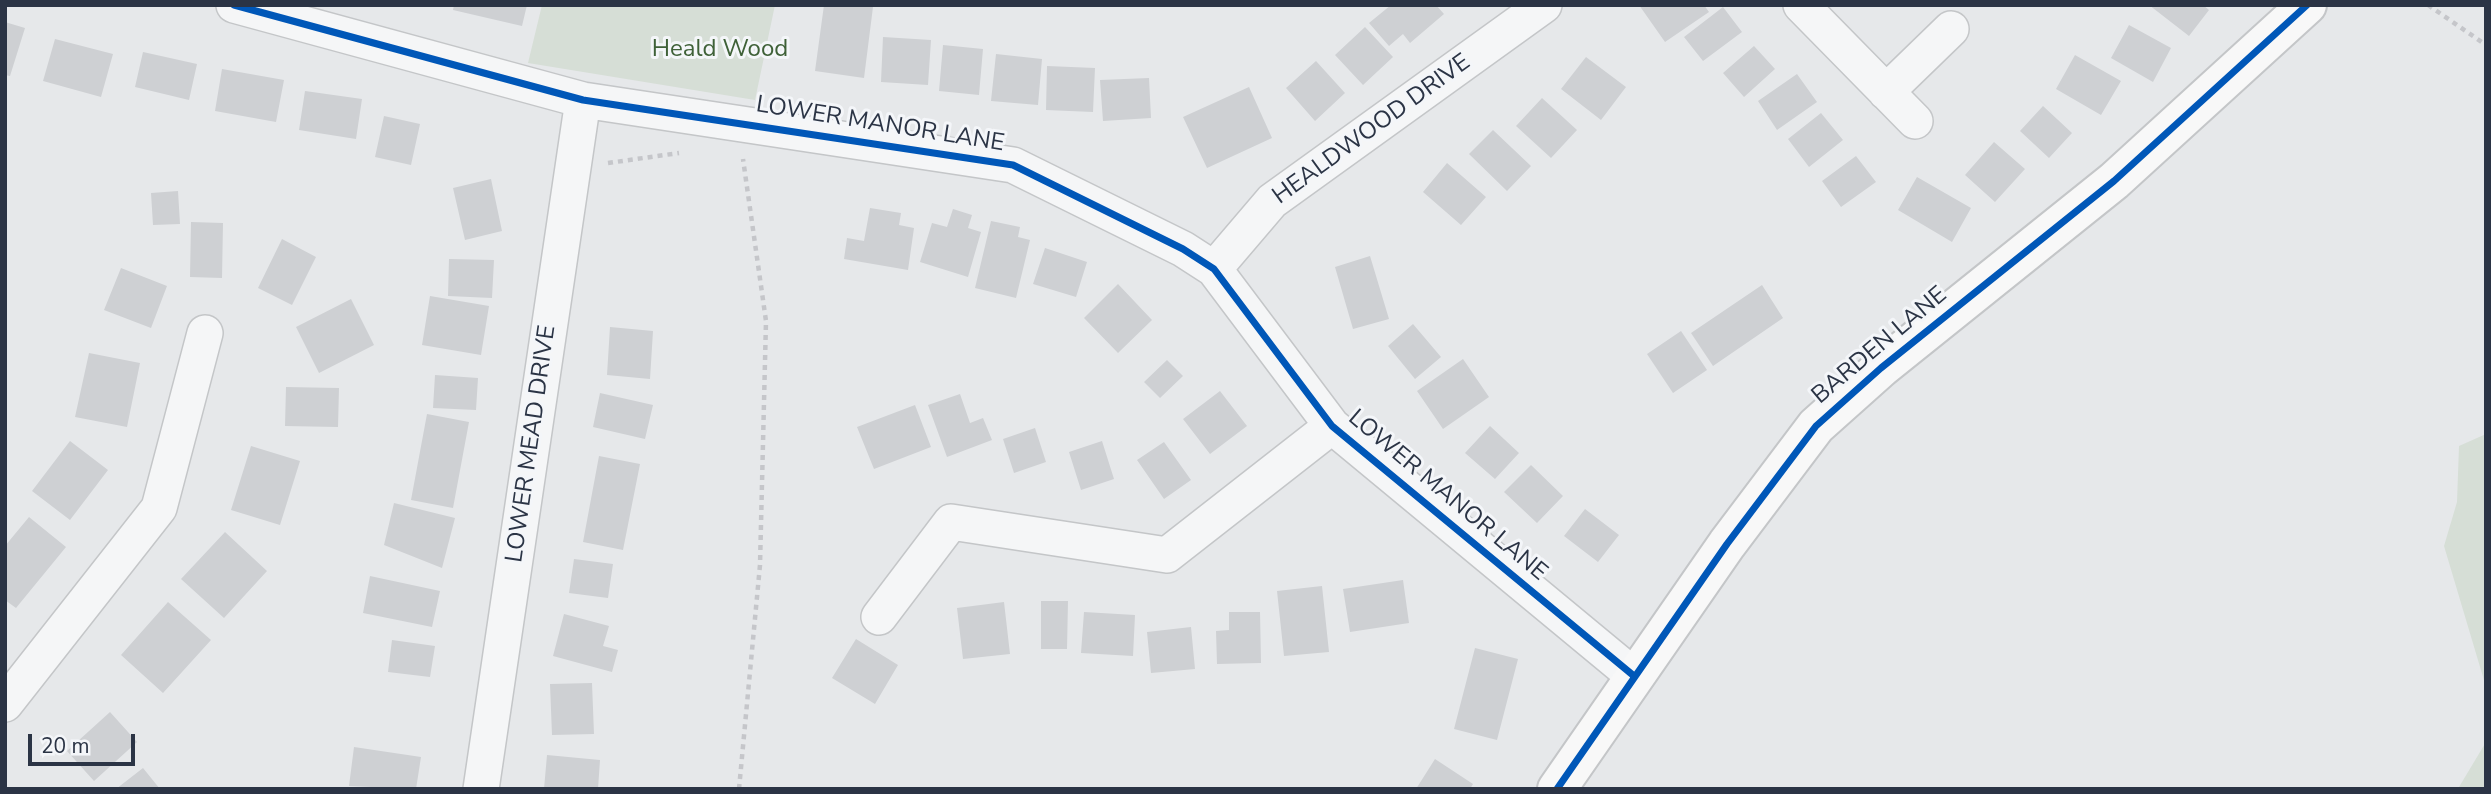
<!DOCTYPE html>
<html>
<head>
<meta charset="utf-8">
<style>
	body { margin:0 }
	#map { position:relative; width:2491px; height:794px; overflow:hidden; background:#e6e8ea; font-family:"Nunito Sans",sans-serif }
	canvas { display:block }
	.frame { position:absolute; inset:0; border:7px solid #2b3445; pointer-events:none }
	.scale { position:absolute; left:28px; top:734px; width:107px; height:32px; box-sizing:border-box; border:4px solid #2b3445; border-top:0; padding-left:9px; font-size:21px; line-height:24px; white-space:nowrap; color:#2b3445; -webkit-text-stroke:5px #f4f6f9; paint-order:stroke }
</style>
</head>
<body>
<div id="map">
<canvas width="2491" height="794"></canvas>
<div class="frame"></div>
<div class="scale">20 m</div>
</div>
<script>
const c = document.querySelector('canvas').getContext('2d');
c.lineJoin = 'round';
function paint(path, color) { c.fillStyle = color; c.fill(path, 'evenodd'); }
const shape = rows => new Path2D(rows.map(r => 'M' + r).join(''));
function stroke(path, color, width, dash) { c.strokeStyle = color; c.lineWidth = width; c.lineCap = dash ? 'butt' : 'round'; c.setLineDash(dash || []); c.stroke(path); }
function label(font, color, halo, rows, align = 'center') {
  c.font = font + ' "Nunito Sans",sans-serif'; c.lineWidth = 6; c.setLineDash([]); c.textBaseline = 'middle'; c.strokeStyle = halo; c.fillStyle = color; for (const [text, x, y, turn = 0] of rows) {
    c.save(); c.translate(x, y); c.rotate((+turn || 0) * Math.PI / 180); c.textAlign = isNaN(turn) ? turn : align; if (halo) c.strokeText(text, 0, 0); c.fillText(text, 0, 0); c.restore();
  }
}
const green = shape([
	[542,5,775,5,755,100,528,63],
	[2486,434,2486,687,2444,546,2457,502,2459,446],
	[2486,742,2486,789,2458,789,2459,787]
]);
const building = shape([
	[454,5,527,5,522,26,453,10],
	[824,5,873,7,864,78,815,71],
	[1391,5,1436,5,1444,14,1410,43,1403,34,1389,46,1369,23],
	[1639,5,1704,5,1709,12,1665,42],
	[2149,5,2203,5,2209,10,2189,36],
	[1723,7,1742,32,1703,61,1684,37],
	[5,22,25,28,10,76,5,75],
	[2129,25,2171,48,2153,82,2111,58],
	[1365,27,1393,57,1363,85,1335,55],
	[883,37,931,40,928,85,881,82],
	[55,39,113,54,101,97,43,81],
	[943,45,983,49,979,95,939,91],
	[1754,46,1775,69,1744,97,1723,73],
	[143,52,197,64,189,100,135,87],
	[996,54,1042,59,1038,105,991,101],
	[2075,55,2121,81,2101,115,2056,89],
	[1586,57,1626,87,1601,120,1561,89],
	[1316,61,1345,93,1315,121,1286,88],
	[1047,66,1095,68,1093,112,1046,110],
	[222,69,284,80,276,122,215,111],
	[1797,74,1817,102,1777,130,1758,101],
	[1149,78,1151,118,1103,121,1100,80],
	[1249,87,1272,138,1207,168,1183,117],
	[305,91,362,99,356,139,299,130],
	[1542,98,1577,130,1551,158,1516,126],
	[2043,106,2072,133,2049,158,2020,131],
	[1821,113,1843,140,1809,167,1788,139],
	[384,116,420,124,411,165,375,157],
	[1493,130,1531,166,1507,191,1469,154],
	[1994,142,2025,169,1995,202,1965,175],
	[1856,156,1876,182,1841,207,1822,181],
	[1447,163,1486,197,1461,225,1423,192],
	[1917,177,1971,208,1952,242,1898,210],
	[491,179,502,231,465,240,453,188],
	[178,191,180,224,153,225,151,193],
	[870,208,901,213,899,225,914,228,908,270,844,259,847,238,864,241],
	[953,209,972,215,968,228,981,232,968,277,920,262,932,223,947,227],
	[991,221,1020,227,1018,237,1030,240,1016,298,975,288],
	[191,222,223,223,222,278,190,277],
	[282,239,316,257,292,305,258,288],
	[1045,248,1087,262,1076,297,1033,284],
	[1370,256,1389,319,1353,329,1335,267],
	[449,259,494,260,492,298,448,296],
	[121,268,167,286,151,328,104,310],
	[1118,284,1152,320,1118,353,1084,318],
	[1762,285,1783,318,1713,366,1691,333],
	[430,296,489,306,481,355,422,345],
	[351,299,374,345,319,373,296,327],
	[1413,324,1441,357,1415,379,1388,346],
	[610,327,653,331,650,379,607,375],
	[1681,331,1707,370,1673,393,1647,354],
	[89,353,140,363,127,427,75,417],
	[1463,359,1489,397,1443,429,1417,391],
	[1167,360,1183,376,1160,398,1144,382],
	[435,375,478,378,476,410,433,408],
	[286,387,339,388,338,427,285,426],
	[1220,391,1247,426,1210,454,1183,419],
	[600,393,653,405,645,439,593,427],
	[960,394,970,423,983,418,992,440,947,457,928,405],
	[915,405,931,447,874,469,857,427],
	[427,414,469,422,453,508,411,500],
	[1490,426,1519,453,1495,479,1465,453],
	[1035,428,1046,462,1014,473,1003,439],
	[70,441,108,470,70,520,32,491],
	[1102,441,1114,479,1081,490,1069,452],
	[1164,442,1191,480,1164,499,1137,460],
	[251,446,300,461,280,525,231,510],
	[599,456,640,464,623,550,583,542],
	[1531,465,1563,496,1537,523,1504,492],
	[394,503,455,518,442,568,384,545],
	[1585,509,1619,535,1598,562,1564,536],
	[29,517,66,547,16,608,5,600,5,546],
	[225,532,267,571,224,618,181,579],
	[574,559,613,564,608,598,569,593],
	[370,576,440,591,432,627,363,613],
	[1403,580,1409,623,1350,632,1343,589],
	[1322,586,1329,652,1284,656,1277,591],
	[1041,601,1068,601,1067,649,1041,649],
	[168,602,211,640,163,693,121,655],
	[1004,602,1010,654,963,659,957,608],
	[1084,612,1135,615,1133,656,1081,653],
	[1229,612,1260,612,1261,663,1217,664,1216,631,1229,630],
	[564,614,609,626,603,646,618,650,612,672,553,656],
	[1191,627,1195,669,1151,673,1147,632],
	[856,639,898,665,875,704,832,678],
	[392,640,435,646,430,677,388,672],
	[1475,648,1518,659,1497,740,1454,729],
	[592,683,594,734,552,735,550,684],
	[110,712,137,742,94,781,67,751],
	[354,747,421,757,416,789,349,786],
	[547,755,600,760,598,789,544,789],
	[1435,759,1473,784,1470,789,1416,789],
	[143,768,160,789,116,789]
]);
const path = shape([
	[2428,5,2486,45],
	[608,163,679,153],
	[739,789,760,565,766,321,743,159]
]);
const street = shape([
	[234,5,583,100,1013,165,1183,249,1214,269,1332,426,1634,676],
	[1801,5,1915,121],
	[1886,92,1951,29],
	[1214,269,1272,201,1544,5],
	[879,617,951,522,1167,555,1332,426],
	[5,704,159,508,205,333],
	[481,789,583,100]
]);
const secondary = shape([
	[1557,789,1727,544,1816,426,1881,368,2114,181,2307,5]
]);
const cycleway = shape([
	[234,5,583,100,1013,165,1183,249,1214,269,1332,426,1634,676],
	[1557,789,1727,544,1816,426,1881,368,2114,181,2307,5]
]);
const parkNames = [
	["Heald Wood",720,50]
];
const streetNames = [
	["LOWER MANOR LANE",880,125,9],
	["HEALDWOOD DRIVE",1372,130,-36],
	["BARDEN LANE",1880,346,-40],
	["LOWER MEAD DRIVE",532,444,-82],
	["LOWER MANOR LANE",1447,496,40]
];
paint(green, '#d6ded6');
paint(building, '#ced0d3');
stroke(street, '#c4c6c8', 38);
stroke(secondary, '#c4c6c8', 42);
stroke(path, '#c5c6ca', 4.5, [5, 5]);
stroke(street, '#f5f6f7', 35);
stroke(secondary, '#f8f8f8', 38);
stroke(cycleway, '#0057b8', 7);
label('24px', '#3f6138', '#f4f6f9', parkNames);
label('24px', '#2b3445', '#f4f6f9', streetNames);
</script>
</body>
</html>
